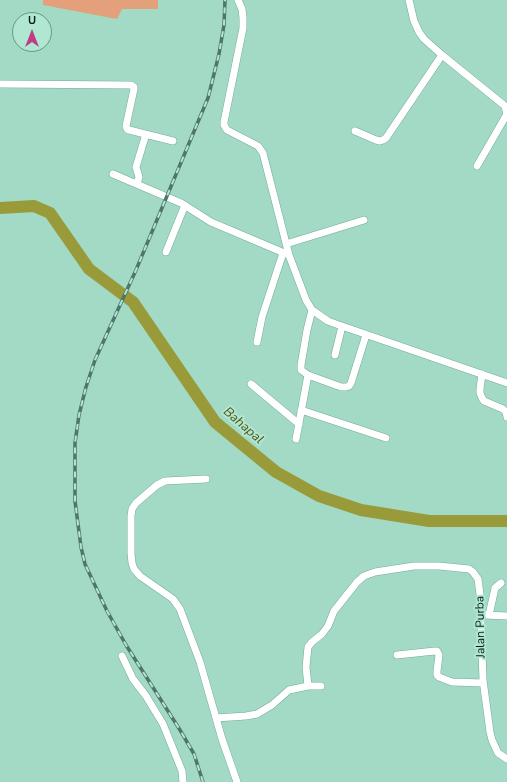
<!DOCTYPE html>
<html>
<head>
<meta charset="utf-8">
<style>
	body { margin:0 }
	#map { position:relative; width:507px; height:782px; overflow:hidden; background:#a2dac6; font-family:"Nunito Sans",sans-serif }
	canvas { display:block }
	.north { position:absolute; left:12px; top:12px; width:40px; height:40px; box-sizing:border-box; background:#afe7d3; border:1px solid #6b9587; border-radius:50%; rotate:0deg; font-size:11px; font-weight:700; line-height:16px; text-align:center; color:#051b14 }
	.north::after { content:''; display:block; margin:auto; width:14px; height:18px; background:#bf3d84; clip-path:polygon(50% 0,100% 100%,50% 72%,0 100%) }
</style>
</head>
<body>
<div id="map">
<canvas width="507" height="782"></canvas>
<div class="north">U</div>
</div>
<script>
const c = document.querySelector('canvas').getContext('2d');
c.lineJoin = 'round';
function paint(path, color) { c.fillStyle = color; c.fill(path, 'evenodd'); }
const shape = rows => new Path2D(rows.map(r => 'M' + r).join(''));
function stroke(path, color, width, dash) { c.strokeStyle = color; c.lineWidth = width; c.lineCap = dash ? 'butt' : 'round'; c.setLineDash(dash || []); c.stroke(path); }
function label(font, color, halo, rows, align = 'center') {
  c.font = font + ' "Nunito Sans",sans-serif'; c.lineWidth = 4; c.setLineDash([]); c.textBaseline = 'middle'; c.strokeStyle = halo; c.fillStyle = color; for (const [text, x, y, turn = 0] of rows) {
    c.save(); c.translate(x, y); c.rotate((+turn || 0) * Math.PI / 180); c.textAlign = isNaN(turn) ? turn : align; if (halo) c.strokeText(text, 0, 0); c.fillText(text, 0, 0); c.restore();
  }
}
const green = shape([
	[43,0,158,0,158,9,122,9,117,19,43,5]
]);
const river = shape([
	[0,208,34,206,50,213,89,269,133,302,215,422,276,472,319,496,361,510,429,521,507,521]
]);
const minor = shape([
	[238,0,242,9,243,18,243,28,224,122,224,125,227,130,258,146,263,153,289,255,306,300,312,310,328,321,336,324,507,383],
	[409,0,414,21,419,32,424,39,442,55,505,106,507,115],
	[0,84,131,85,134,87,134,89,126,126,127,129,129,130,173,141],
	[355,131,376,140,380,141,383,140,386,138,442,55],
	[477,166,507,114],
	[113,174,181,203,211,222,289,255],
	[137,184,139,177,136,167,146,134],
	[286,244,364,220],
	[166,252,185,205],
	[257,342,262,317,283,253],
	[335,355,342,326],
	[482,374,480,389,480,393,482,398,484,401,503,409,506,412,507,417],
	[308,375,301,370,301,365,307,330,312,310],
	[251,384,299,424],
	[301,410,386,438],
	[296,439,308,375,341,387,346,387,349,386,351,383,366,335],
	[206,479,165,481,157,485,136,503,132,509,131,516,131,553,132,563,134,569,140,576,173,599,180,609,200,662,222,739,237,782],
	[485,615,507,616],
	[489,615,495,588,501,583],
	[397,655,435,651,437,651,439,655,437,671,437,675,439,677,452,682,483,683],
	[122,656,133,679,146,696,163,724,182,771,183,782],
	[308,686,306,667,308,647,312,642,322,634,328,626,334,611,357,582,364,576,375,572,414,566,439,566,469,569,473,572,478,579,480,594,483,680,490,732,492,740,498,753,507,759],
	[216,718,246,716,257,714,272,705,289,690,308,686,321,686]
]);
const rail = shape([
	[203,782,194,754,180,730,126,645,107,611,92,579,85,564,81,547,75,501,75,443,79,415,86,387,95,360,136,270,208,98,219,54,224,25,225,0]
]);
const streetNames = [
	["Jalan Purba",481,627,-91]
];
const waterNames = [
	["Bahapal",243,426,41]
];
paint(green, '#e4a07a');
stroke(river, '#999b3b', 12);
stroke(minor, '#74ab98', 8);
stroke(minor, '#fff', 7);
stroke(rail, '#507669', 3.5);
stroke(rail, '#afe7d3', 2, [6]);
label('12px', '#051b14', '#afe7d3', streetNames);
label('italic 13px', '#53540a', '#afe7d3', waterNames);
</script>
</body>
</html>
